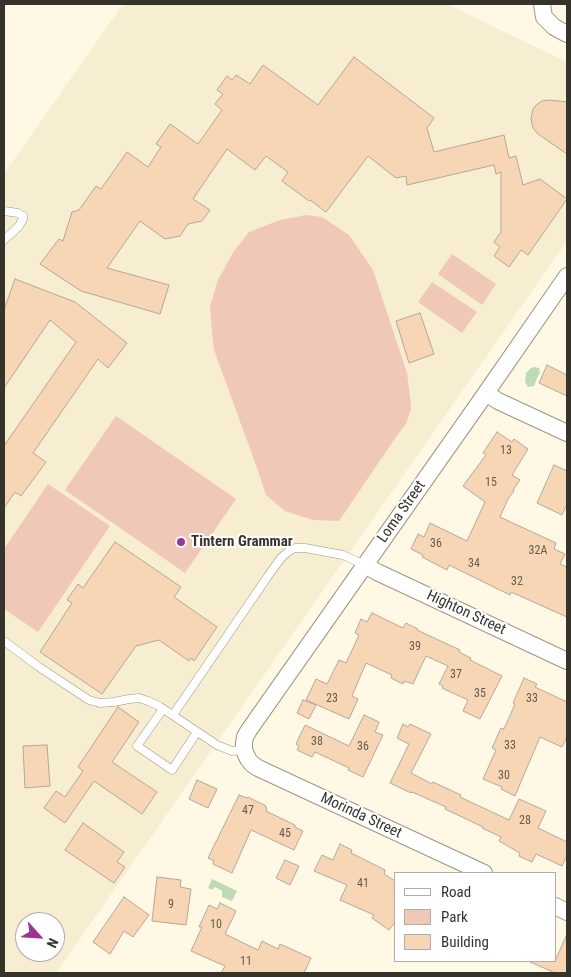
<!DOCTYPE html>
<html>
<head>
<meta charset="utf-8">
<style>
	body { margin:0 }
	#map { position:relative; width:571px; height:977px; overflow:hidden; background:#fff8e4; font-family:"Roboto Condensed",sans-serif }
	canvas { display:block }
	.frame { position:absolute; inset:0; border:5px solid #36332b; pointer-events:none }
	.legend { position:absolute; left:394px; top:872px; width:162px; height:90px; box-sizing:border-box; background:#fff; border:1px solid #afadaa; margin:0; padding:6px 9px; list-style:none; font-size:15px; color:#36332b }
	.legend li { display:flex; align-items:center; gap:10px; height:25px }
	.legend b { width:25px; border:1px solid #afadaa }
	.north { position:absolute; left:15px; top:912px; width:50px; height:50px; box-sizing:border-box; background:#fff; border:1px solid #afadaa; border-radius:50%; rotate:116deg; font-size:14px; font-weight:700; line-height:20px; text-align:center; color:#36332b }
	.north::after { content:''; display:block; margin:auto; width:18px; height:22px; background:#9c3498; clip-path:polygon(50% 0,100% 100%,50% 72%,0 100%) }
</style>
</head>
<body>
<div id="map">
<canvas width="571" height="977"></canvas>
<div class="frame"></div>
<ul class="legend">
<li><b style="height:6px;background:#fff"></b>Road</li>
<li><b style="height:14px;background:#efc8b8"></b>Park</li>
<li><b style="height:14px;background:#f7d6b5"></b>Building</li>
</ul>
<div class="north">N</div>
</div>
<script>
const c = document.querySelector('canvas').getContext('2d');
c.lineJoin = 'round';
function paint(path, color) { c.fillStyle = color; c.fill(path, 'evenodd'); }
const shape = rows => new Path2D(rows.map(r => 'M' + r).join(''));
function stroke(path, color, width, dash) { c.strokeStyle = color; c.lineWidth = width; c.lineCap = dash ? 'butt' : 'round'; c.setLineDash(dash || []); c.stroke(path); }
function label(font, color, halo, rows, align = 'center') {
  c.font = font + ' "Roboto Condensed",sans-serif'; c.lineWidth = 4; c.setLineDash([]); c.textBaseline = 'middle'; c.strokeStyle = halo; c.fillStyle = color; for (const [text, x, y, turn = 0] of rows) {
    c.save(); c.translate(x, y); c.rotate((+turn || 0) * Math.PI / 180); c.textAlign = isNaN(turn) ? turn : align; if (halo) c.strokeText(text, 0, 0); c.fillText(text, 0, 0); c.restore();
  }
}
const built = shape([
	[123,4,447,4,567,62,567,241,56,973,4,973,4,174],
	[25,922,55,922,55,952,25,952]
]);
const green = shape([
	[306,215,322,217,349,235,373,270,407,373,410,396,411,409,406,424,396,437,339,521,313,520,285,511,266,495,257,468,214,350,212,332,210,306,218,280,234,251,249,232,280,220],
	[452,254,496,284,482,305,438,274],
	[432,282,477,312,462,333,418,302],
	[116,416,236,499,185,573,65,490],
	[48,484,110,526,38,632,4,609,4,549]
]);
const water = shape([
	[534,367,539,368,540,373,537,378,534,386,528,387,525,382,526,373,531,368],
	[212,879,237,891,232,901,222,897,222,891,215,887,212,890,208,888]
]);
const building = shape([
	[354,57,434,118,427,128,434,152,504,135,509,158,516,156,523,185,540,179,567,199,528,255,521,250,509,267,494,256,500,247,494,242,501,232,501,172,496,174,494,165,407,185,406,176,396,178,368,156,326,212,310,200,309,201,282,181,288,172,266,156,255,170,227,149,193,199,210,210,202,221,188,224,180,236,165,239,140,221,107,268,169,285,160,314,81,291,40,264,59,239,63,241,72,212,79,210,96,186,101,189,127,152,148,167,161,147,156,144,170,124,198,144,222,110,215,104,223,94,217,90,227,76,232,80,236,75,250,84,263,65,318,105,354,57],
	[549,100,567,102,567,154,538,134,533,128,531,119,533,109,536,105,542,101,549,100],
	[15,279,75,302,127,343,108,368,98,359,33,453,46,462,21,496,15,492,4,508,4,446,76,342,50,320,4,388,4,310,15,279],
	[420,313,434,354,409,363,396,321,420,313],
	[547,365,567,375,567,396,539,383,547,365],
	[497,432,512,442,514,439,528,449,512,475,520,480,513,490,514,491,508,499,500,517,556,543,554,549,565,554,560,564,567,567,567,617,511,592,510,595,449,565,447,570,422,557,423,555,411,549,418,534,424,537,430,523,467,541,485,502,463,486,486,455,483,453,497,432],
	[554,465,567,471,567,504,562,515,537,503,554,465],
	[115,542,181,587,174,597,217,627,194,661,191,658,189,661,159,640,136,646,102,694,40,652,72,603,67,600,78,584,83,588,115,542],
	[372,613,403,628,406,623,418,629,417,630,460,650,459,652,471,658,470,660,502,676,480,719,463,711,468,700,442,688,443,686,439,684,448,666,426,656,413,684,404,681,403,684,391,678,392,675,366,663,352,696,358,699,349,719,306,700,316,679,327,684,339,660,346,663,359,635,355,633,361,619,367,622,372,613],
	[524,678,537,684,535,687,567,702,567,737,562,747,540,737,515,796,501,789,502,787,483,779,496,750,492,748,501,728,504,729,515,704,513,703,524,678],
	[303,700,316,705,309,719,297,713,303,700],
	[118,707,139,722,112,762,157,792,142,814,94,781,65,823,44,808,56,791,65,797,83,771,78,767,118,707],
	[364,715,379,722,375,732,383,735,363,777,348,770,349,768,315,752,312,757,297,750,299,746,296,744,305,725,349,746,364,715],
	[403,724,408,727,410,724,431,734,411,773,432,784,433,782,461,795,460,797,509,820,519,799,546,811,538,828,567,842,567,855,562,866,536,854,532,862,519,856,520,853,499,841,501,837,482,828,483,827,445,809,446,807,412,792,411,793,390,783,409,744,397,738,403,724],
	[47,745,50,786,25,788,23,746,47,745],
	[197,780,217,789,208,808,189,799,197,780],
	[239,795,247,798,248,797,266,806,265,807,267,808,266,811,295,825,295,827,303,831,294,850,251,830,232,873,213,864,214,861,208,858,239,795],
	[83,823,124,852,117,862,125,867,114,883,65,850,83,823],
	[340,844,352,850,351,853,385,870,384,874,395,881,395,922,389,930,372,918,374,915,340,900,347,885,314,871,322,855,333,860,340,844],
	[285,860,299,866,290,885,276,878,285,860],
	[157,877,181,880,180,887,191,889,186,925,152,921,157,877],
	[124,897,149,915,133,937,124,931,110,954,93,942,124,897],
	[220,903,236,911,225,934,258,950,262,941,278,949,280,944,311,958,304,973,221,973,225,966,191,951,202,927,199,927,209,905,217,909,220,903],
	[567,934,567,973,555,973,528,961,555,961,567,934]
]);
const lane = shape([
	[4,211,18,213,23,216,23,219,19,226,4,240],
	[4,641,39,667,89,700,100,703,114,702,129,699,139,698,148,701,159,706,217,745,232,751,244,750],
	[163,709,137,746,172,770,197,732],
	[173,715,268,576,281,558,289,551,295,548,305,548,321,551,343,555,365,565]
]);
const street = shape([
	[542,4,544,17,554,27,567,34],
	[486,393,498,401,567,433],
	[365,565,377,572,567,661],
	[484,873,258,768,252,764,248,759,244,750,244,743,245,737,249,730,486,393,567,276],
	[555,906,567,912]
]);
const markers = [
	[181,542,5,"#9c3498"]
];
const numberNames = [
	["13",506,451],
	["15",491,483],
	["36",436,544],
	["32A",538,551],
	["34",474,564],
	["32",517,582],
	["39",415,647],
	["37",456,675],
	["35",480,694],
	["23",332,699],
	["33",532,699],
	["38",317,742],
	["33",510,746],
	["36",363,747],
	["30",504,776],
	["47",248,811],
	["28",525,821],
	["45",285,834],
	["41",363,884],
	["9",171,905],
	["10",216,925],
	["11",246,962]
];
const streetNames = [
	["Loma Street",402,512,-55],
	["Highton Street",466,613,25],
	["Morinda Street",361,816,25]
];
const poiNames = [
	["Tintern Grammar",191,542]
];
paint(built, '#f7edd1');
paint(green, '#efc8b8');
paint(water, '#bedab6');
paint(building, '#f7d6b5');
stroke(building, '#b6a798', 1);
stroke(lane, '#9d9684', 9);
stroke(street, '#9d9684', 18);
stroke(lane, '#fff', 8);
stroke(street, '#fff', 16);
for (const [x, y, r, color] of markers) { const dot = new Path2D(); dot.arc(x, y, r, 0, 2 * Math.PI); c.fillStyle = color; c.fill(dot); stroke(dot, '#fff', 2); }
label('12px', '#665c4e', null, numberNames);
label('15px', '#36332b', '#fff', streetNames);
label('bold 15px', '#36332b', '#fff', poiNames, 'left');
</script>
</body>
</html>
